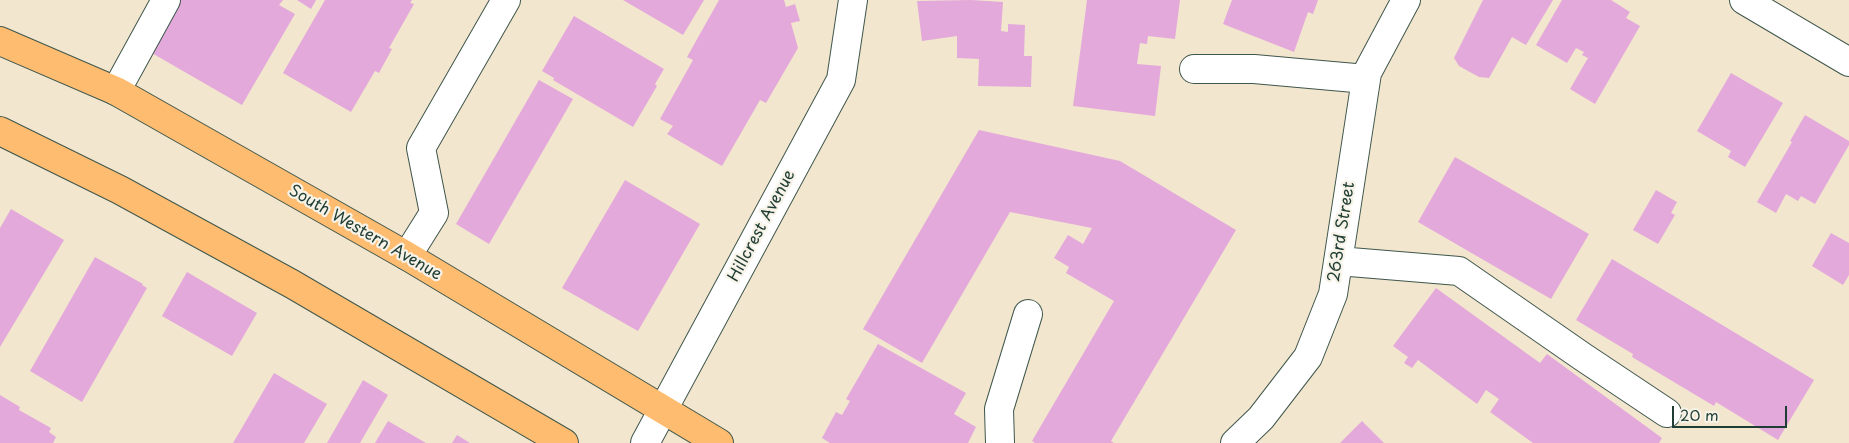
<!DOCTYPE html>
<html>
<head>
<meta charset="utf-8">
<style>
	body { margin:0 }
	#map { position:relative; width:1849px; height:443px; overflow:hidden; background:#f2e6ce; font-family:"Playpen Sans",sans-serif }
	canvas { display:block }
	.scale { position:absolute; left:1672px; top:406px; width:115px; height:22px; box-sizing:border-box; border:2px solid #1f3d34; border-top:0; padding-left:6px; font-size:15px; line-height:18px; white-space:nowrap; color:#1f3d34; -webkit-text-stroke:4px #f7f3e8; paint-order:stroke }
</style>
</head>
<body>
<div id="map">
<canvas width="1849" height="443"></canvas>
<div class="scale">20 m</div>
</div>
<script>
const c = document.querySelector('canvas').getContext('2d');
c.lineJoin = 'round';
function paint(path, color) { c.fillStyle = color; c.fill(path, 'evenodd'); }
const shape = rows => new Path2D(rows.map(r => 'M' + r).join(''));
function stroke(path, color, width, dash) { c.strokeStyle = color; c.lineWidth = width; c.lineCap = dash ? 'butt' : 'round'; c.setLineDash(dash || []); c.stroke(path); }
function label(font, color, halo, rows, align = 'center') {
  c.font = font + ' "Playpen Sans",sans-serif'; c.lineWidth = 4.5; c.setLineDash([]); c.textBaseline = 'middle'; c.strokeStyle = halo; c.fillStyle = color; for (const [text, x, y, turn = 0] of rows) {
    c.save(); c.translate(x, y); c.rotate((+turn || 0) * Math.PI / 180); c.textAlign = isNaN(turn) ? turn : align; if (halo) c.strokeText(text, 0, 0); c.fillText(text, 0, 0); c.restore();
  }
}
const building = shape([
	[180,0,283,0,279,5,295,14,242,105,150,52],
	[297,0,316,0,311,9],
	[325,0,412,0,410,3,414,4,389,48,392,49,379,73,375,71,351,112,283,73],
	[623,0,704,0,683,35],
	[719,0,784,0,786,7,795,4,800,21,791,23,798,48,766,103,760,100,722,166,667,134,673,126,660,119,693,60,687,57],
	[971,0,1003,2,1001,31,1008,32,1008,24,1025,25,1024,56,1032,56,1031,87,978,86,979,59,957,58,957,36,922,41,917,1],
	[1087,0,1180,0,1175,39,1148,36,1147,44,1140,43,1137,64,1161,66,1155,116,1073,106],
	[1232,0,1318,0,1313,14,1308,12,1294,52,1223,24],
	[1483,0,1553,0,1526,45,1512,37,1489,78,1479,77,1459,66,1454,58],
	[1562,0,1611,0,1630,12,1626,18,1640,26,1595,104,1570,89,1588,58,1582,55,1584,52,1576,48,1567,63,1536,45],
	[574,16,664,69,655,84,657,86,633,127,553,80,554,78,542,71],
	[1731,73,1783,103,1745,167,1728,157,1731,151,1697,131],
	[539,80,573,99,489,244,456,224],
	[1805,115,1849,141,1849,145,1815,204,1801,196,1798,201,1786,194,1776,213,1757,202,1792,142,1790,141],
	[979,130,1120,161,1236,230,1111,441,1114,443,1035,443,1032,441,1114,301,1066,273,1069,267,1054,258,1068,235,1083,244,1092,228,1010,212,922,363,863,329],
	[1455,157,1589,234,1551,299,1418,222],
	[625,180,700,224,638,331,562,288],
	[1656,190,1677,202,1671,213,1675,215,1658,244,1633,230],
	[11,209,64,240,0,347,0,228],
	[1831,233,1849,243,1849,275,1843,285,1812,266],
	[95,257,143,284,142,285,147,288,82,402,30,371],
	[1612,259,1814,380,1778,440,1716,402,1714,406,1632,357,1633,354,1576,320],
	[187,272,257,313,232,356,162,316],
	[1436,288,1540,363,1547,354,1662,438,1659,443,1533,443,1490,412,1499,399,1486,390,1477,404,1418,360,1412,368,1404,363,1408,357,1393,346],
	[878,344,966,393,954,414,976,427,968,443,830,443,822,438,836,412,842,415,850,401,846,399],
	[274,373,327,404,304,443,233,443],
	[363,380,388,395,360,443,327,443],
	[0,395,20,407,19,410,51,428,49,432,56,437,53,443,0,443],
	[388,421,426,443,375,443],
	[1362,421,1384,443,1340,443],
	[457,435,470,443,452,443]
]);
const minor = shape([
	[1744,0,1849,62],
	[1194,69,1254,69,1366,79],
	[116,91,166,0],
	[407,256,434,213,421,148,506,0],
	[1338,261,1459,271,1583,357,1667,413],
	[645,443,841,80,853,0],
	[1000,443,999,409,1028,314],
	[1235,443,1261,418,1308,357,1333,294,1367,73,1406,0]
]);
const major = shape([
	[0,41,116,91,407,256,719,443],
	[0,131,120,190,292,284,564,443]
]);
const streetNames = [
	["Hillcrest Avenue",762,226,-62],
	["263rd Street",1342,232,-81],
	["South Western Avenue",365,233,30]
];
paint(building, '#e4a9db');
stroke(minor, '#3f564b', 30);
stroke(major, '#3f564b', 30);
stroke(minor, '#fff', 28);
stroke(major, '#febc70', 28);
label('16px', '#1f3d34', '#f7f3e8', streetNames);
</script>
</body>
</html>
